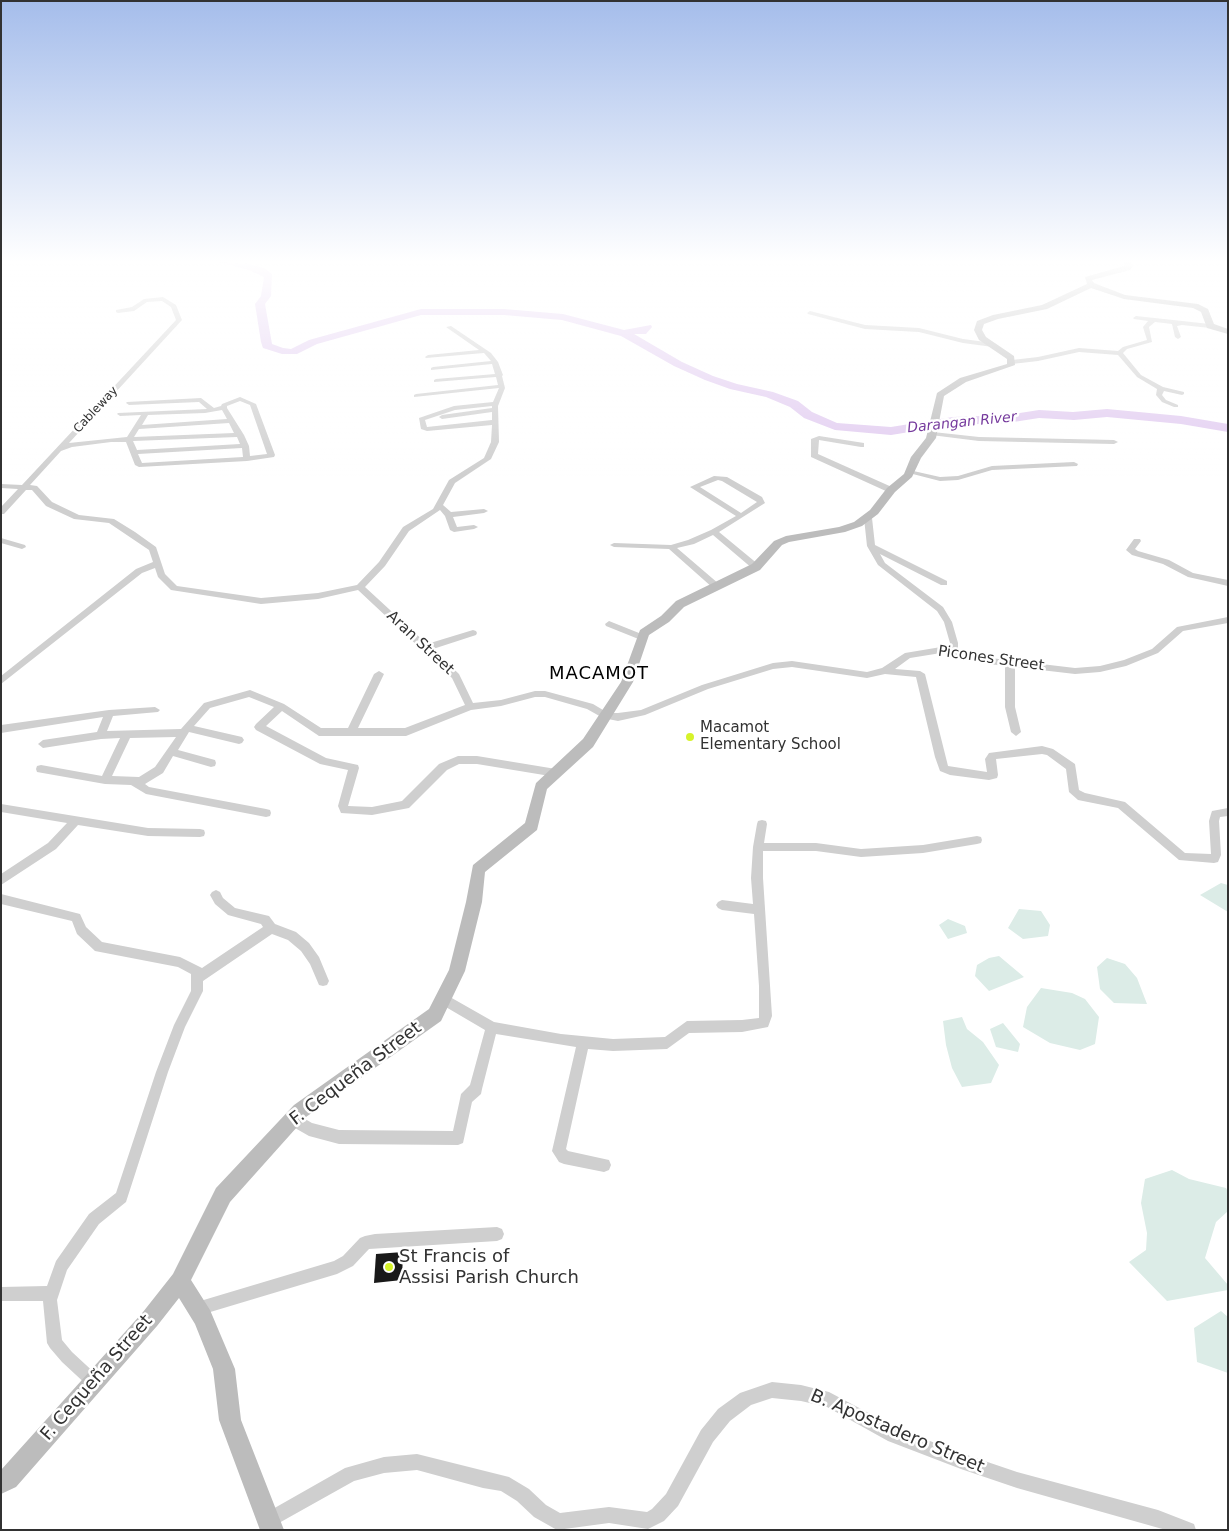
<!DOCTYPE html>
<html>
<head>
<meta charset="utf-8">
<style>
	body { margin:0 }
	#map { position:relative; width:1229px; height:1531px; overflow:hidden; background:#fff; font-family:"DejaVu Sans",sans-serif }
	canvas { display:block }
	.frame { position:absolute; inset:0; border:2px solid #323232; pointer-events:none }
</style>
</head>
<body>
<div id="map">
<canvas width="1229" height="1531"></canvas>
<div class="frame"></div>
</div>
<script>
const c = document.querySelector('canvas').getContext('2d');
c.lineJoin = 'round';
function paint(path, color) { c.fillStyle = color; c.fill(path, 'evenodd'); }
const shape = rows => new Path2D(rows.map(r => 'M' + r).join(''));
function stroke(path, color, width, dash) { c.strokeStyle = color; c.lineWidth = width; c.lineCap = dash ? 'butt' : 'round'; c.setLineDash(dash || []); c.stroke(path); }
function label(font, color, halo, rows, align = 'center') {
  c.font = font + ' "DejaVu Sans",sans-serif'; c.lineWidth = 5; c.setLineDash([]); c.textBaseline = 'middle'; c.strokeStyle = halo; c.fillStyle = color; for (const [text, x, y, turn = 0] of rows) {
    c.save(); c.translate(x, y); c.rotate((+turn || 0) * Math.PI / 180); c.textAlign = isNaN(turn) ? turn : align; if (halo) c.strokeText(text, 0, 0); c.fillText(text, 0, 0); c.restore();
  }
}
const green = shape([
	[1221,883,1228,885,1228,912,1200,895],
	[1019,909,1041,911,1050,925,1048,936,1023,939,1008,928],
	[948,919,965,926,967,933,948,939,939,925],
	[999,956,1024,977,989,991,975,976,977,965,989,958],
	[1107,958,1125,964,1137,978,1147,1004,1114,1003,1100,989,1097,967],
	[1041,988,1072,993,1085,999,1099,1017,1095,1044,1080,1050,1050,1043,1023,1027,1027,1007],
	[962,1017,967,1029,983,1042,999,1065,991,1083,962,1087,952,1068,946,1045,943,1021],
	[1003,1023,1020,1044,1018,1052,996,1047,990,1029],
	[1172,1170,1189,1179,1226,1188,1228,1192,1228,1211,1216,1222,1205,1258,1228,1285,1228,1290,1167,1301,1129,1262,1146,1250,1147,1233,1141,1203,1145,1179],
	[1221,1311,1228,1317,1228,1373,1197,1362,1194,1328]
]);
const river = shape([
	[217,262,251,264,266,269,272,274,271,296,265,304,272,344,283,348,291,349,309,340,421,309,504,309,563,314,624,330,651,325,652,327,646,334,634,334,682,362,713,376,737,384,773,392,798,401,812,412,837,423,891,427,953,417,1007,415,1039,410,1073,412,1107,409,1181,416,1228,424,1228,432,1181,424,1107,417,1074,420,1039,418,1007,423,953,425,891,435,835,430,804,418,790,407,766,397,730,389,705,380,674,366,621,336,562,320,504,315,421,315,317,344,297,354,282,354,263,348,261,342,255,304,261,296,264,277,249,270,217,262]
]);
const building = shape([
	[403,1252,402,1280,374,1283,376,1254]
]);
const street = shape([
	[163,297,176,305,182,320,69,443,127,437,141,415,120,416,117,414,118,413,207,409,199,402,129,405,126,403,127,402,201,398,214,408,221,406,222,404,240,397,256,404,275,455,274,457,247,461,139,467,135,465,126,442,111,442,72,447,61,451,30,485,37,486,52,502,79,515,114,519,135,532,156,547,165,574,177,586,261,598,318,593,357,585,379,562,403,527,433,509,449,480,484,458,491,442,492,425,427,431,421,429,419,418,454,406,493,402,499,388,414,397,414,395,416,394,498,385,496,377,434,382,434,380,436,379,495,374,492,364,431,370,431,368,433,367,491,361,484,353,426,358,425,357,428,355,479,350,446,327,451,326,491,353,498,362,503,375,502,376,505,388,498,406,499,442,491,459,455,483,443,505,451,512,484,509,488,511,484,513,453,517,457,527,474,525,478,527,474,529,454,532,450,530,445,516,440,510,409,531,385,566,365,587,427,644,473,630,476,631,477,633,476,635,433,649,459,674,473,703,501,700,535,691,545,691,593,704,608,713,618,713,641,710,702,685,773,663,792,661,867,672,882,668,905,653,941,647,949,648,950,643,944,622,937,611,878,565,867,546,864,518,868,516,872,518,875,545,947,581,947,585,941,585,880,554,885,563,943,607,952,622,958,643,958,649,982,657,1075,668,1100,666,1124,660,1152,649,1177,627,1228,617,1228,623,1183,631,1158,653,1126,666,1100,672,1075,674,1015,667,1015,707,1021,732,1016,736,1011,732,1005,707,1005,666,982,663,953,654,941,653,910,658,895,669,920,671,925,674,948,766,987,772,985,759,989,753,1042,746,1053,749,1075,764,1079,790,1085,793,1125,802,1185,853,1211,854,1209,821,1211,814,1212,811,1228,808,1228,816,1220,817,1219,821,1221,855,1218,862,1214,863,1179,860,1118,808,1078,800,1069,792,1066,769,1047,755,1042,754,996,759,998,775,997,778,989,780,950,775,940,771,935,757,916,677,885,674,867,678,792,667,773,669,708,689,645,715,618,721,603,718,587,709,545,697,535,697,501,706,471,710,406,736,319,736,282,711,266,726,326,758,358,765,359,768,348,806,372,807,402,801,439,764,458,756,477,756,556,769,560,770,561,773,560,776,556,777,477,764,459,764,447,770,409,808,372,815,341,813,338,806,348,770,320,764,256,730,254,727,256,724,274,707,249,697,210,708,194,726,242,737,244,740,242,743,239,744,189,732,178,750,215,760,216,763,215,766,211,767,173,756,163,773,145,784,149,787,266,809,270,810,271,813,270,816,266,817,146,794,131,785,105,784,37,772,36,769,37,766,41,765,102,776,120,738,101,739,43,748,38,744,43,740,97,732,103,717,1,733,1,725,109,710,155,707,160,710,158,712,113,716,107,731,181,729,204,703,250,690,284,704,321,728,348,728,374,674,379,671,384,674,358,728,405,728,465,705,452,678,358,590,318,599,261,604,171,590,158,577,155,568,142,573,1,684,1,676,136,569,153,562,149,550,109,523,74,519,46,506,32,490,26,490,4,514,1,514,1,507,18,489,1,488,1,484,22,485,176,320,171,307,162,301,147,302,134,311,118,313,116,312,116,310,132,307,144,299,163,297],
	[240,401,250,405,267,454,250,456,249,446,244,435,227,408,227,406,240,401],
	[492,406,492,408,442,415,439,417,442,419,492,412,492,420,427,427,425,420,455,410,492,406],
	[222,410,227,419,142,425,148,415,205,413,222,410],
	[229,423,234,433,134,437,139,429,229,423],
	[237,437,240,444,137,450,133,441,237,437],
	[242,448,243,457,142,463,138,454,242,448],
	[176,737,155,767,139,777,112,776,130,738,176,737],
	[810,311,865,325,919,328,963,339,993,343,996,345,993,347,963,343,919,332,865,329,808,314,807,313,810,311],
	[1136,316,1210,324,1213,326,1210,328,1182,325,1177,326,1181,337,1178,339,1175,337,1172,324,1155,322,1149,327,1152,342,1127,349,1123,353,1141,375,1163,387,1184,392,1184,394,1182,395,1164,391,1162,395,1166,400,1178,405,1178,407,1174,407,1162,402,1156,395,1157,389,1137,377,1118,355,1079,352,1038,361,1012,364,1009,362,1012,360,1038,357,1079,348,1118,351,1123,347,1147,340,1143,327,1148,321,1134,319,1133,318,1136,316],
	[933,432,979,437,1114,440,1118,442,1114,444,979,441,931,435,929,434,933,432],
	[819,436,864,443,864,447,861,447,819,440,818,454,894,488,894,492,888,492,811,457,811,439,819,436],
	[1074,462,1078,464,1077,466,992,470,958,480,940,481,905,472,909,470,940,477,958,476,992,466,1074,462],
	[714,476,727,477,762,497,765,503,719,532,759,565,759,569,753,569,713,535,694,544,677,548,719,584,719,588,716,589,713,588,669,549,614,547,610,545,614,543,671,545,688,540,711,530,736,516,690,487,714,476],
	[718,480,722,481,757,502,741,513,700,487,718,480],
	[1,538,25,545,26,547,22,549,1,543,1,538],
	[1134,539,1140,539,1141,541,1135,549,1138,551,1169,560,1193,573,1228,580,1228,586,1188,577,1163,564,1132,555,1126,550,1134,539],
	[609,621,644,635,645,637,641,640,606,626,605,624,609,621],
	[1,804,148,828,200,829,204,830,205,833,204,836,200,837,148,836,78,825,56,849,1,885,1,874,48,843,67,823,1,812,1,804],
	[762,820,766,821,767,824,764,843,816,843,861,849,923,845,977,836,981,837,982,840,981,843,977,844,923,853,861,857,816,851,763,851,763,878,772,1016,768,1027,742,1032,689,1033,667,1049,613,1051,588,1049,566,1149,568,1151,609,1160,611,1165,609,1170,604,1172,564,1164,559,1162,552,1151,576,1047,496,1034,482,1089,481,1094,472,1102,463,1143,458,1145,339,1144,309,1136,288,1124,286,1119,288,1114,293,1112,312,1123,339,1130,453,1131,460,1099,461,1094,470,1085,485,1030,439,1003,437,999,439,995,443,993,494,1022,561,1034,613,1039,665,1037,687,1021,742,1020,759,1018,759,986,754,914,722,910,718,908,716,905,718,902,722,900,753,904,751,878,753,847,757,824,758,821,762,820],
	[216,890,220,892,223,898,235,908,269,916,275,924,296,932,309,943,319,957,329,981,327,985,323,986,319,985,310,964,301,951,288,940,272,934,203,981,203,991,185,1027,168,1072,126,1202,99,1224,67,1270,57,1300,62,1340,72,1352,99,1377,102,1382,99,1387,94,1390,89,1387,62,1362,50,1348,47,1343,43,1301,1,1301,1,1287,47,1286,56,1261,89,1214,116,1193,156,1072,174,1025,191,991,191,974,178,967,95,951,77,934,72,921,1,904,1,894,80,914,86,927,102,942,180,957,202,968,263,927,261,924,228,915,215,904,210,895,212,892,216,890],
	[497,1227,502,1229,504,1234,502,1239,497,1241,369,1249,353,1266,337,1274,197,1316,192,1314,190,1309,192,1304,197,1302,334,1261,343,1256,360,1238,365,1236,375,1234,497,1227],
	[772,1382,801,1385,829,1392,899,1429,961,1453,1017,1472,1158,1510,1194,1524,1196,1530,1166,1530,1017,1488,961,1469,888,1441,827,1407,801,1401,772,1398,751,1405,730,1421,713,1442,678,1506,664,1521,648,1529,609,1523,557,1530,534,1517,517,1501,501,1491,483,1488,417,1470,384,1473,354,1481,270,1528,264,1526,262,1520,264,1514,345,1468,384,1457,417,1454,509,1477,529,1489,546,1505,560,1513,609,1507,647,1512,652,1509,666,1494,701,1430,718,1409,740,1393,772,1382]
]);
const secondary = shape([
	[1123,262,1131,262,1133,266,1130,270,1092,280,1094,283,1125,295,1198,304,1208,309,1214,324,1228,329,1228,334,1207,328,1201,312,1193,308,1124,299,1091,288,1047,309,998,319,984,324,982,330,986,337,1014,356,1015,365,966,382,944,396,936,438,921,458,912,477,895,492,878,514,862,526,845,532,789,542,782,545,760,570,684,607,669,622,649,635,633,682,593,747,547,789,537,830,485,872,482,902,465,971,441,1021,306,1117,230,1202,191,1280,210,1310,235,1369,241,1420,284,1530,260,1530,219,1420,213,1369,195,1324,179,1298,157,1326,16,1487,1,1494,1,1470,143,1312,173,1274,216,1188,294,1105,429,1009,449,970,466,902,473,865,525,823,536,783,583,739,621,682,640,630,661,616,676,601,752,564,774,541,786,536,839,527,854,522,870,510,887,488,904,474,911,457,926,438,937,393,960,378,1007,364,1007,359,979,340,974,330,977,321,993,315,1042,305,1087,284,1085,277,1124,266,1123,262]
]);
const markers = [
	[690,737,5,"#d6f32a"],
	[389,1267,5,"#d6f32a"]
];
const farStreetnames = [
	["Cableway",96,410,-47]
];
const farWaternames = [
	["Darangan River",962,423,-6]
];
const streetNames = [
	["Aran Street",420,643,43],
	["Picones Street",991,659,8]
];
const poiNames = [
	["Macamot",700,728],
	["Elementary School",700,745]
];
const quarterNames = [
	["MACAMOT",599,674]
];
const nearStreetnames = [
	["F. Cequeña Street",356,1074,-37],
	["F. Cequeña Street",97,1378,-49],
	["B. Apostadero Street",897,1432,23]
];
const nearPoinames = [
	["St Francis of",399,1257],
	["Assisi Parish Church",399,1278]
];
paint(green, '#dcece7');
paint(river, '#e1cbf0');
paint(building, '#191919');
paint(street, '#cfcfcf');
paint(secondary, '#bcbcbc');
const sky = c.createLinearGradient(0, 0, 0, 476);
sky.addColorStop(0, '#a5bdeb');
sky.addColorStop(0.55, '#fff');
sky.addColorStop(1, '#ffffff00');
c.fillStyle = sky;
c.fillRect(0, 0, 1229, 476);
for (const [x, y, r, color] of markers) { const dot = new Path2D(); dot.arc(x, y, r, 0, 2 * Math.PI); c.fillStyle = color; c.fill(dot); stroke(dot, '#fff', 2); }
label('12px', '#323232', '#fff', farStreetnames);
label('italic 14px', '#74389c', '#fff', farWaternames);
label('15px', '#323232', '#fff', streetNames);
label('15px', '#323232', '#fff', poiNames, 'left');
c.letterSpacing = '1px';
label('18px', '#000', '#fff', quarterNames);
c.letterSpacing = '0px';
label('18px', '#323232', '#fff', nearStreetnames);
label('18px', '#323232', '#fff', nearPoinames, 'left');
</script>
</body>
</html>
